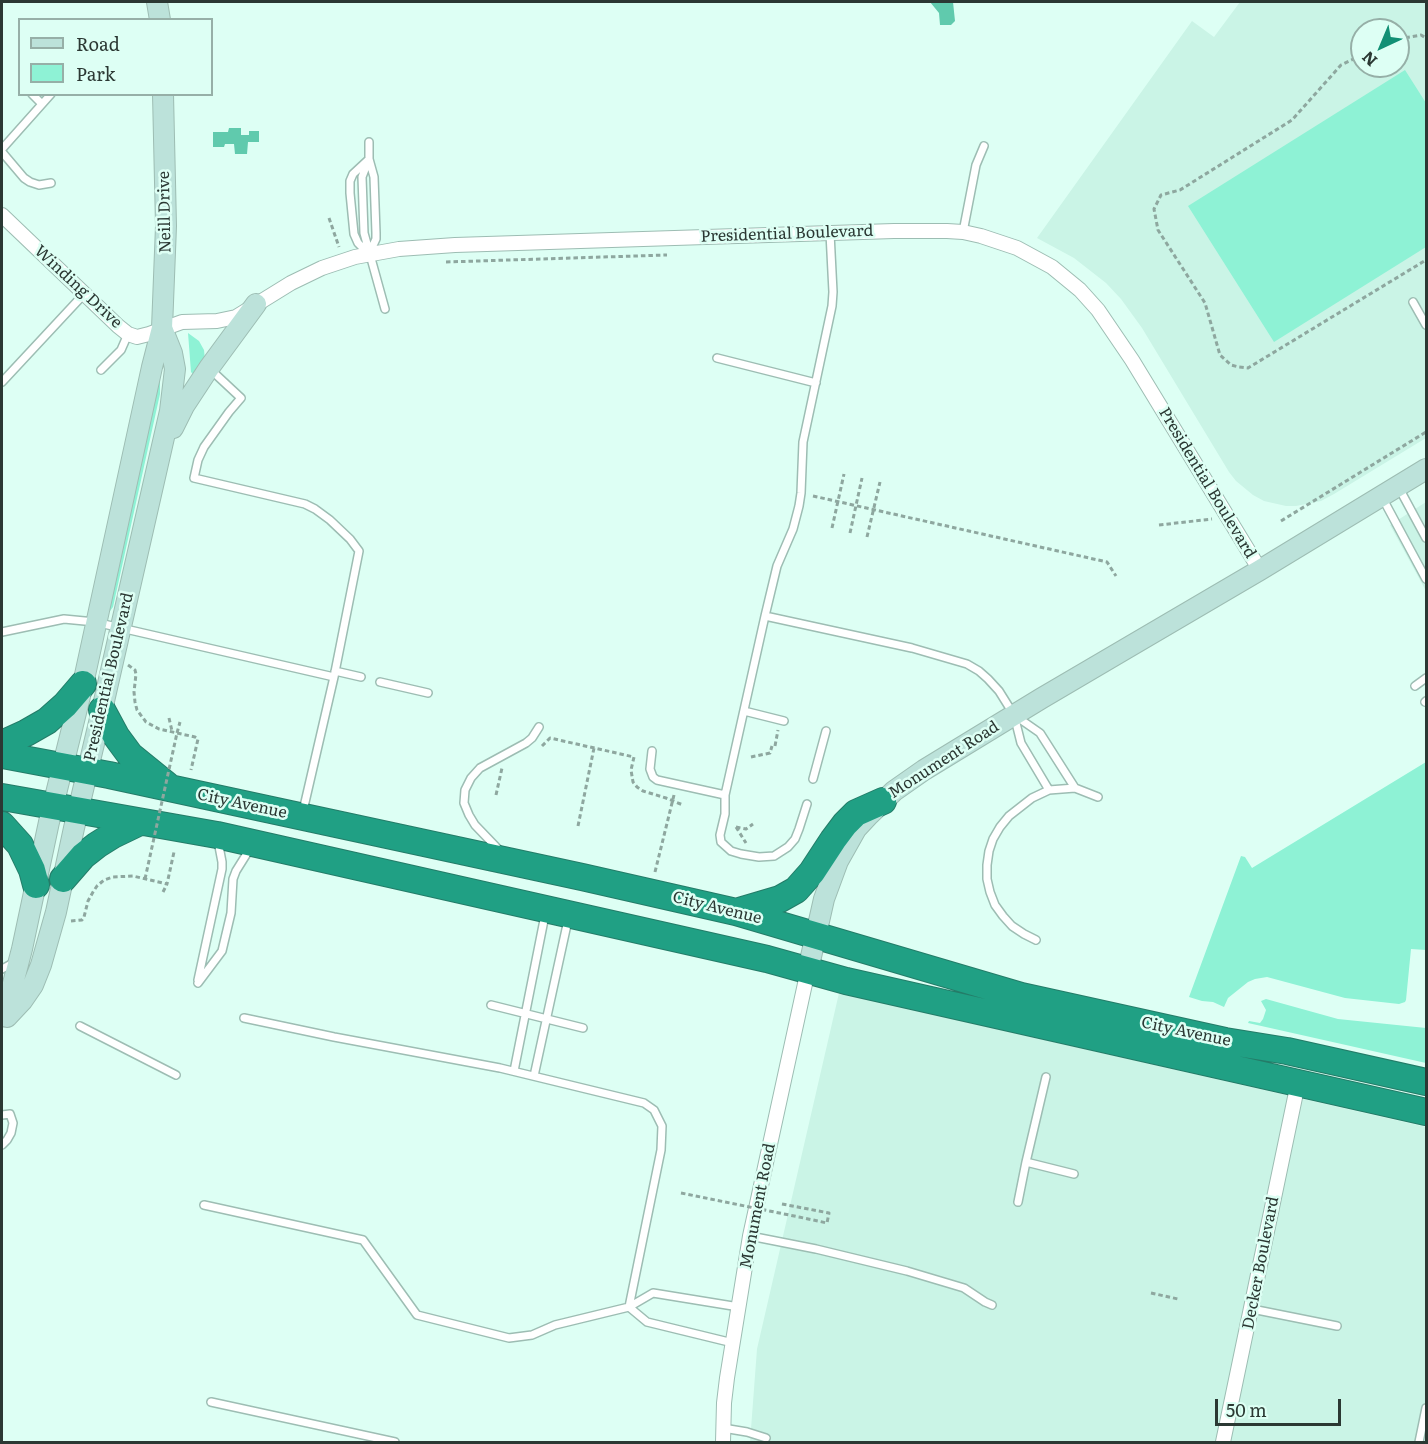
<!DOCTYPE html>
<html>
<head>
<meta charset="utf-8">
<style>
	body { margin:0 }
	#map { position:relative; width:1428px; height:1444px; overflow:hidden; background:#ddfff4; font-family:Literata,serif }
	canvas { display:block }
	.frame { position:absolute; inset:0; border:3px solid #2b3833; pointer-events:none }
	.legend { position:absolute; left:18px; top:18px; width:195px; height:78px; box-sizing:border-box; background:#ddfff4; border:2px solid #96afa7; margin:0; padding:8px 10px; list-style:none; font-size:18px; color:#2b3833 }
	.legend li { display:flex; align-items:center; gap:12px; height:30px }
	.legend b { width:30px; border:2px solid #96afa7 }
	.north { position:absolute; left:1350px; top:18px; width:60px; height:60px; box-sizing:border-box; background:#ddfff4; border:2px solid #96afa7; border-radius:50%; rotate:224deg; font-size:16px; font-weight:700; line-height:24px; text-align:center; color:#2b3833 }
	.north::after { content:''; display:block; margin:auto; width:21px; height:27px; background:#129075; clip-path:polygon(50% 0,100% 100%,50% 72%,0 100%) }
	.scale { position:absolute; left:1215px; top:1399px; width:126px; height:27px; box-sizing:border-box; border:3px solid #2b3833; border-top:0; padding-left:8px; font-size:18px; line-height:21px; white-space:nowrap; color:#2b3833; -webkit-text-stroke:4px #ddfff4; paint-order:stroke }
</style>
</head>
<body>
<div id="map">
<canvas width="1428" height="1444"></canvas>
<div class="frame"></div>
<ul class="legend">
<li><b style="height:8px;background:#bce2da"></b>Road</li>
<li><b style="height:16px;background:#8ef2d5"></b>Park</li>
</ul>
<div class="north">N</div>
<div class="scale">50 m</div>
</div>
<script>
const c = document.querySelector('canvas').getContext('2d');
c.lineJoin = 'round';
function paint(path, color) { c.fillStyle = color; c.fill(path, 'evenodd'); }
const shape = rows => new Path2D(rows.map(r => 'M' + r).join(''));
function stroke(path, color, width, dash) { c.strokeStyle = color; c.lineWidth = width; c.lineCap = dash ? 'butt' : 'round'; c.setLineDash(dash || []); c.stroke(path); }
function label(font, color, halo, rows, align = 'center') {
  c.font = font + ' Literata,serif'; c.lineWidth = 5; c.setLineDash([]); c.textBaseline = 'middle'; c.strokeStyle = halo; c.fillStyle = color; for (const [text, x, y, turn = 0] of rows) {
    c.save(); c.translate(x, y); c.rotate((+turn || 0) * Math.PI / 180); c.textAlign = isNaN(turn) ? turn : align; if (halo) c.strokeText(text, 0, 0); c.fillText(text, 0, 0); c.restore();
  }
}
const built = shape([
	[1240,2,1426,2,1426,438,1334,494,1321,501,1296,506,1286,506,1264,501,1253,495,1236,481,1229,472,1142,328,1121,299,1106,283,1074,258,1037,238,1192,21,1214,37],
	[1362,30,1398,30,1398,66,1362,66],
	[1426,502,1426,591,1390,525],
	[839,993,1426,1127,1426,1442,750,1442,757,1349]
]);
const green = shape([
	[1405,70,1426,103,1426,247,1274,342,1188,206],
	[188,333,199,341,204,350,205,360,195,376,191,372],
	[160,372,160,394,113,607,110,611,108,611],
	[1426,762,1426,950,1411,949,1406,1000,1405,1002,1399,1004,1345,998,1267,977,1255,979,1248,982,1228,998,1224,1007,1213,1002,1202,1001,1189,997,1241,856,1245,857,1252,868],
	[1266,999,1338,1019,1426,1028,1426,1063,1248,1023,1249,1021,1260,1023,1263,1019,1266,1010,1261,1001]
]);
const water = shape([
	[930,2,953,2,955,21,951,25,940,25,939,13],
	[229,128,241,128,241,135,249,135,249,131,259,131,259,142,248,142,247,154,235,154,234,144,225,144,224,147,213,147,213,132,228,132]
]);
const path = shape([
	[1398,39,1421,35,1426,38],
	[1362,55,1341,65,1292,120,1180,190,1161,195,1154,209,1158,230,1205,303,1220,355,1231,365,1239,367,1248,368,1426,260],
	[329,218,339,247],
	[446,262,667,255],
	[813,496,1107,562,1116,576],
	[1281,521,1426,432],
	[1159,525,1212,519],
	[832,528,844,474],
	[850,533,862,478],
	[867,537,880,482],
	[128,665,135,670,136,674,134,692,135,702,137,710,146,722,159,729,195,737,198,739,191,770],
	[169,718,172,731],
	[177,733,180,722],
	[542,746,550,738,634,757,631,770,633,782,637,787,643,791,666,798,683,805],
	[775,746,778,730],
	[751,757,770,753,772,746],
	[496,795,502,768],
	[578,826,594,748],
	[736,827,746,843],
	[736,827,746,829,753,824],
	[655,872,674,795],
	[163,892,167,884],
	[71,921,82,920,84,917,88,901,93,892,97,886,104,880,113,877,133,876,167,884,174,852],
	[782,1204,829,1213,827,1223,799,1217],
	[1151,1293,1178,1299]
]);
const lane = shape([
	[32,94,42,104],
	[369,142,369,159,374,177,376,233,376,239,369,254],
	[2,149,51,94],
	[2,152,24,178,30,182,39,185,51,183],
	[369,159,362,177,364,233,385,309],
	[367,161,353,174,350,181,350,193,354,234,358,243,369,254],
	[963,232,976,165,984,146],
	[1413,302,1426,325],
	[717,358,816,383],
	[101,370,121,350,128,334],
	[211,370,241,398,229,412,204,447,198,460,194,478,305,504,315,509,330,520,350,539,359,551,334,677],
	[2,382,84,294],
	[1399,488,1426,538],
	[1383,499,1426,579],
	[765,616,912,648,967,664,979,671,988,679,999,691,1014,715,1021,743,1049,790],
	[2,632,64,619,95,622,334,677,303,811],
	[335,671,361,677],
	[380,682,428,693],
	[1415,686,1426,678],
	[1425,702,1426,701],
	[744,711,784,721],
	[1017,717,1040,733,1075,788],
	[652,751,650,769,653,777,657,780,725,795],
	[813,779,826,731],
	[807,804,799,829,795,839,788,847,774,856,759,857,741,854,731,851,721,842,720,835,725,814,725,795,765,616,777,566,793,529,799,506,801,493,803,442,832,306,833,292,830,233],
	[500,851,475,825,469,815,464,803,465,790,471,778,480,768,526,743,532,738,539,727],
	[1036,940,1024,934,1012,926,1003,916,995,905,990,892,987,879,987,865,989,851,993,839,1000,827,1009,816,1032,798,1049,790,1075,788,1098,797],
	[2,969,15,962],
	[198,980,222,869,222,862,218,841],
	[198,983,222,951,231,913,233,879,236,871,251,847],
	[491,1005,583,1028],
	[244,1018,334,1037,500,1068,644,1103,654,1110,662,1126,661,1150,629,1307],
	[80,1026,176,1075],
	[514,1071,545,915],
	[534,1076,568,920],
	[1046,1077,1026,1162,1074,1174],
	[2,1115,10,1114,13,1123,11,1133,7,1140,2,1145],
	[1018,1202,1026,1162],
	[204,1205,363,1240,417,1315,509,1338,532,1335,555,1325,629,1307,653,1293,739,1307],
	[750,1236,816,1249,907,1271,964,1288,985,1302,992,1305],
	[629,1307,647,1322,733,1343],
	[1252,1309,1337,1326],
	[211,1402,395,1442],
	[723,1428,747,1432,766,1438],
	[1419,1442,1426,1408]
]);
const street = shape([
	[2,215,118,326,128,334,137,337,149,334,182,322,217,321,236,317,291,283,322,268,355,257,399,249,455,245,894,231,947,231,963,232,981,236,1017,248,1052,267,1080,290,1098,310,1132,360,1260,570],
	[723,1442,724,1403,727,1378,750,1236,808,970],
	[1223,1442,1298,1083]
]);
const secondary = shape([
	[157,2,160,20],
	[173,428,184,406,209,368,256,304],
	[808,970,824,899,838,861,856,829,869,815,894,791,924,770,1042,698,1122,651,1260,570,1426,469],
	[7,1016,10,995,22,949,49,822,83,684,152,367,162,328,166,226,163,94],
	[7,1017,22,1001,33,985,41,965,56,912,74,828,102,710,170,411,175,369,172,353,162,328]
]);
const highway = shape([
	[102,710,116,736,130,755,167,785],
	[2,744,26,733,47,721,65,705,83,684],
	[2,755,109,775,582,877,736,912,1021,996,1225,1041,1287,1051,1426,1082],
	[2,797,217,835,767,959,846,981,1426,1112],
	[2,825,20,845,32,870,36,885],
	[63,879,83,856,97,845,113,835,140,822],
	[736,912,780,899,796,890,812,872,833,840,845,824,856,813,883,801]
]);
const pathBridge = shape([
	[145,879,177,733],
	[681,1193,799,1217]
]);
const streetNames = [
	["Neill Drive",165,212,-91],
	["Presidential Boulevard",787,234,-2],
	["Winding Drive",78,287,43],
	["Presidential Boulevard",1207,483,59],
	["Presidential Boulevard",109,677,-77],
	["Monument Road",944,760,-33],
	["City Avenue",242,804,12],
	["City Avenue",717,908,14],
	["City Avenue",1186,1032,12],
	["Monument Road",758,1206,-79],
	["Decker Boulevard",1261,1263,-79]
];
paint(built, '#caf4e6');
paint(green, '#8ef2d5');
paint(water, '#60caad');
stroke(lane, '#9dbdb3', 10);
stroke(street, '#9dbdb3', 16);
stroke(secondary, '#9dbdb3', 22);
stroke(highway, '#247c68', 28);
stroke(path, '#8ea79f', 3, [4.5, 3]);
stroke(lane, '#fff', 7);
stroke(street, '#fff', 14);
stroke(secondary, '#bce2da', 20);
stroke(highway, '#20a084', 26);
stroke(pathBridge, '#8ea79f', 3, [4.5, 3]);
label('16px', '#2b3833', '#ddfff4', streetNames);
</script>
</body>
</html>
